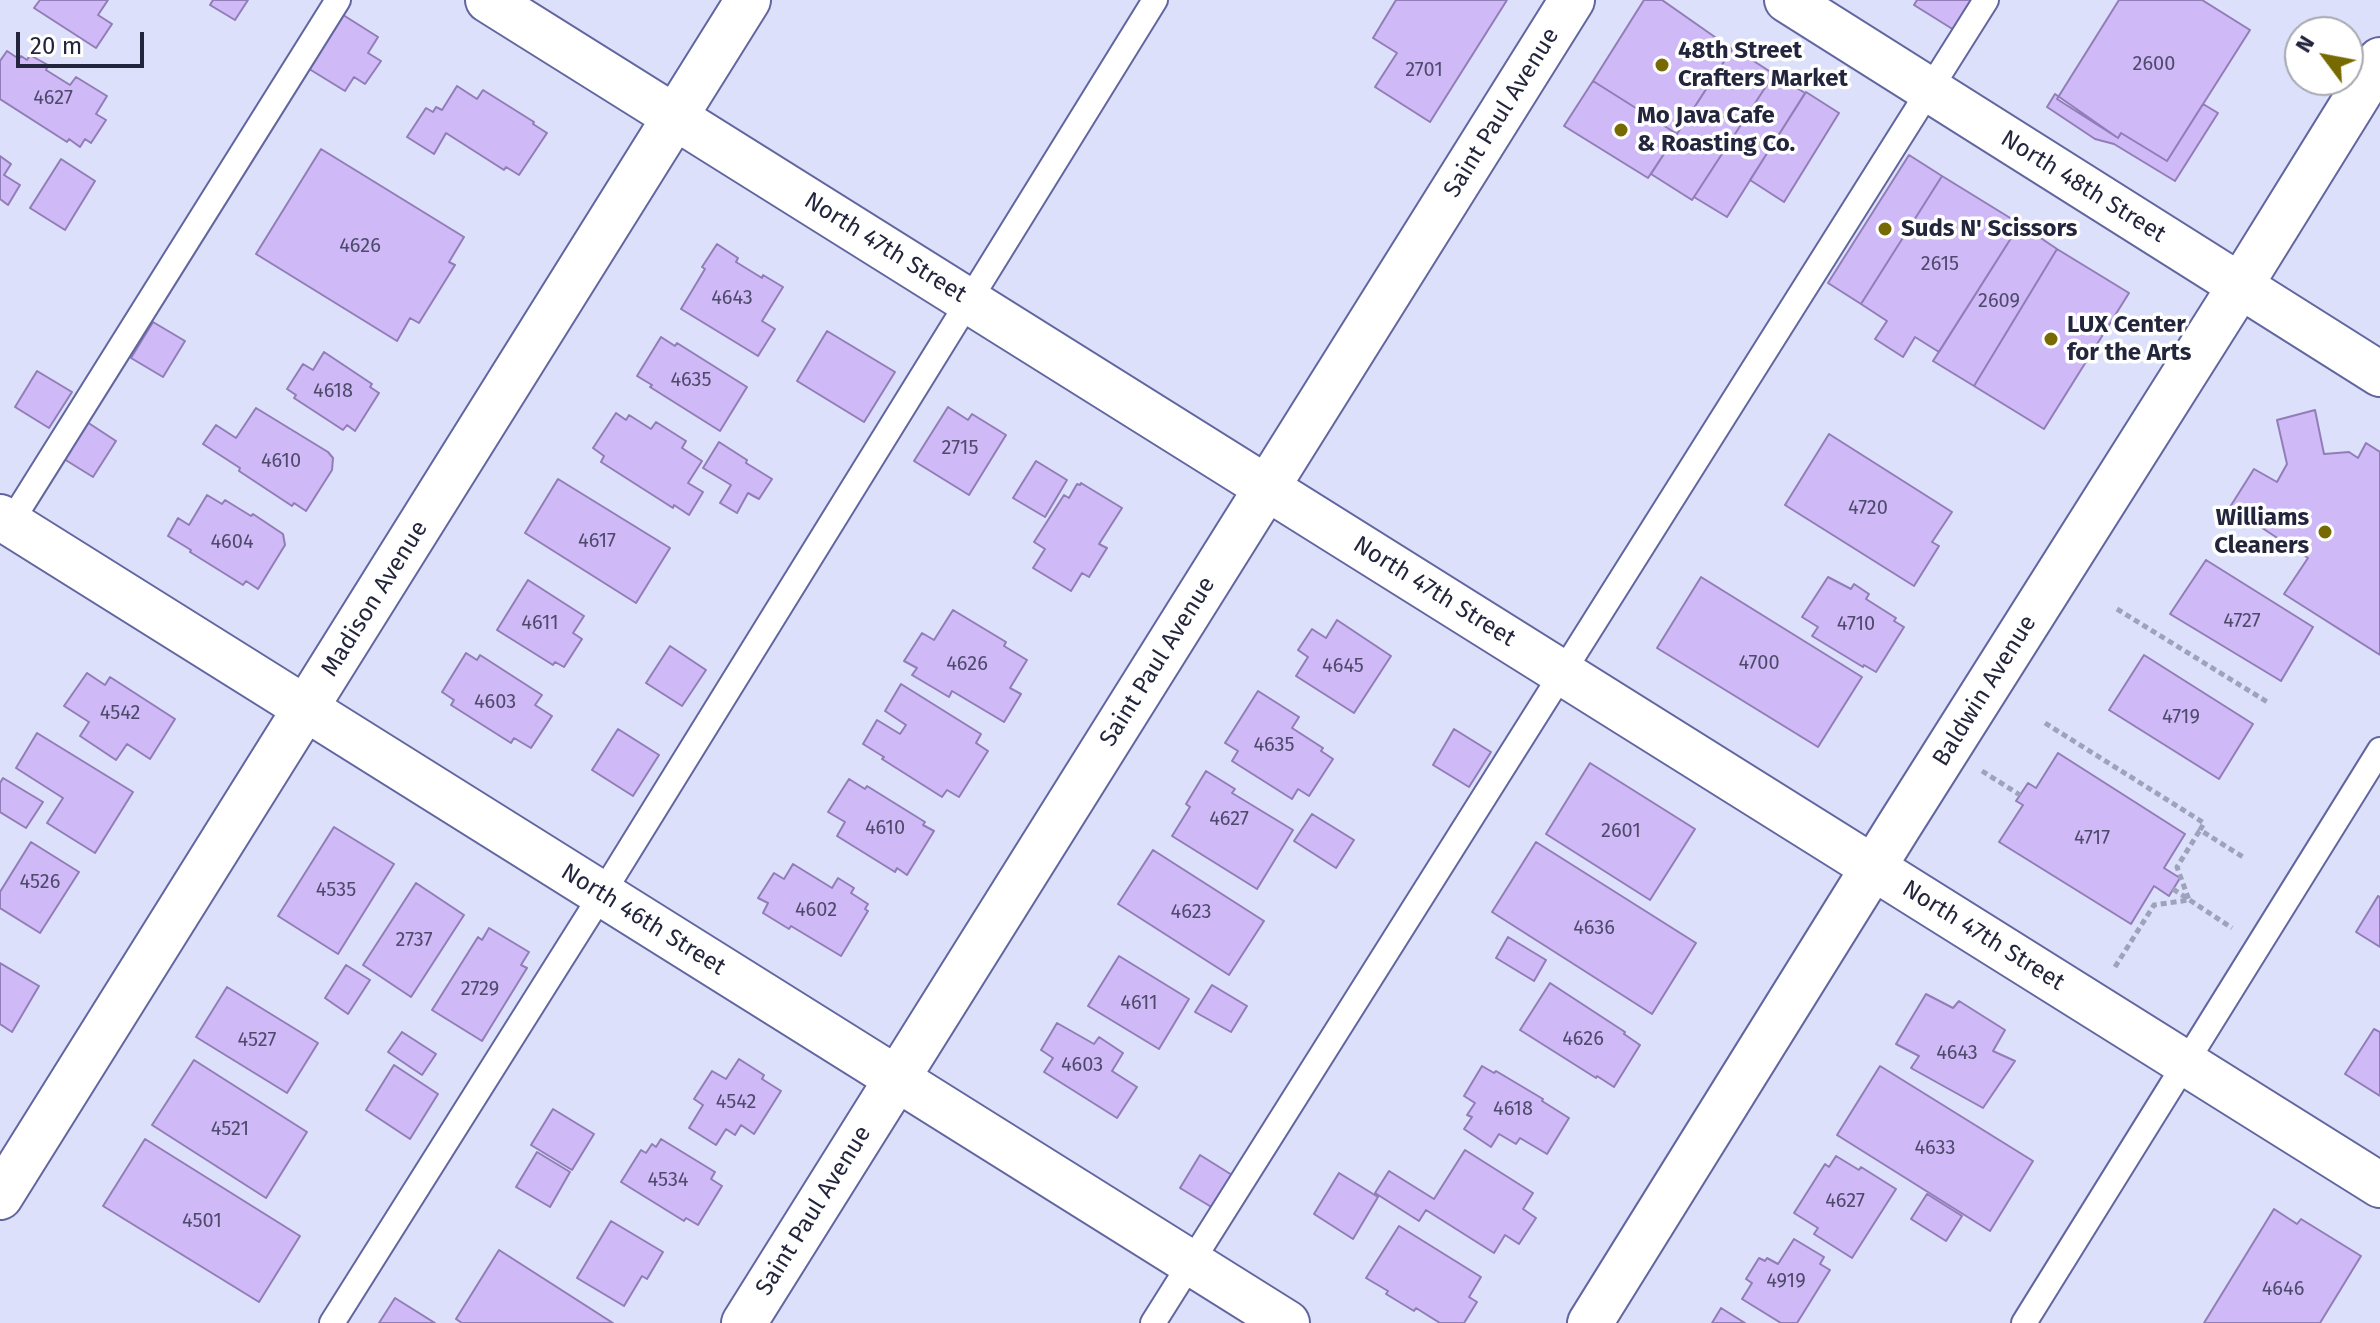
<!DOCTYPE html>
<html>
<head>
<meta charset="utf-8">
<style>
	body { margin:0 }
	#map { position:relative; width:2380px; height:1323px; overflow:hidden; background:#dde0fa; font-family:"Fira Sans",sans-serif }
	canvas { display:block }
	.north { position:absolute; left:2284px; top:16px; width:80px; height:80px; box-sizing:border-box; background:#fff; border:2px solid #a7a8b1; border-radius:50%; rotate:302deg; font-size:22px; font-weight:700; line-height:32px; text-align:center; color:#23253d }
	.north::after { content:''; display:block; margin:auto; width:28px; height:36px; background:#786a02; clip-path:polygon(50% 0,100% 100%,50% 72%,0 100%) }
	.scale { position:absolute; left:16px; top:32px; width:128px; height:36px; box-sizing:border-box; border:4px solid #23253d; border-top:0; padding-left:10px; font-size:24px; line-height:28px; white-space:nowrap; color:#23253d; -webkit-text-stroke:6px #fff; paint-order:stroke }
</style>
</head>
<body>
<div id="map">
<canvas width="2380" height="1323"></canvas>
<div class="north">N</div>
<div class="scale">20 m</div>
</div>
<script>
const c = document.querySelector('canvas').getContext('2d');
c.lineJoin = 'round';
function paint(path, color) { c.fillStyle = color; c.fill(path, 'evenodd'); }
const shape = rows => new Path2D(rows.map(r => 'M' + r).join(''));
function stroke(path, color, width, dash) { c.strokeStyle = color; c.lineWidth = width; c.lineCap = dash ? 'butt' : 'round'; c.setLineDash(dash || []); c.stroke(path); }
function label(font, color, halo, rows, align = 'center') {
  c.font = font + ' "Fira Sans",sans-serif'; c.lineWidth = 7; c.setLineDash([]); c.textBaseline = 'middle'; c.strokeStyle = halo; c.fillStyle = color; for (const [text, x, y, turn = 0] of rows) {
    c.save(); c.translate(x, y); c.rotate((+turn || 0) * Math.PI / 180); c.textAlign = isNaN(turn) ? turn : align; if (halo) c.strokeText(text, 0, 0); c.fillText(text, 0, 0); c.restore();
  }
}
const building = shape([
	[40,0,108,0,98,15,112,24,96,48,34,8,40,0],
	[213,0,248,0,235,20,210,5,213,0],
	[1396,0,1507,0,1430,122,1375,87,1397,53,1373,38,1396,0],
	[1644,0,1662,0,1732,49,1677,134,1593,81,1644,0],
	[1917,0,1972,0,1954,30,1914,5,1917,0],
	[2119,0,2202,0,2250,30,2167,161,2121,133,2118,138,2057,99,2119,0],
	[340,13,378,37,368,53,381,61,365,84,354,77,345,91,306,67,340,13],
	[1733,48,1774,74,1692,200,1651,174,1733,48],
	[7,51,19,59,21,56,27,60,30,55,48,65,46,70,70,85,76,77,107,96,96,114,106,120,91,143,85,139,80,147,69,139,67,142,0,99,0,61,7,51],
	[1774,74,1805,93,1727,217,1694,197,1774,74],
	[1593,81,1677,134,1648,178,1564,126,1593,81],
	[457,86,477,99,483,90,534,122,533,124,547,133,519,175,506,167,504,170,446,133,434,154,407,137,426,108,433,112,436,107,442,110,457,86],
	[1806,92,1839,113,1784,202,1750,180,1806,92],
	[2055,94,2118,138,2121,133,2167,161,2203,104,2218,113,2175,181,2114,144,2095,139,2047,107,2055,94],
	[321,149,464,237,449,262,455,265,419,323,410,318,397,341,256,254,321,149],
	[1909,155,1942,176,1861,304,1828,283,1909,155],
	[0,156,11,164,4,175,20,185,8,205,0,199,0,156],
	[61,159,95,181,65,230,30,208,61,159],
	[1942,176,2020,224,1939,352,1915,337,1903,357,1875,339,1887,321,1861,304,1942,176],
	[2020,224,2057,249,1974,386,1933,361,2020,224],
	[717,244,738,258,736,262,762,278,763,275,783,287,762,321,775,329,758,356,681,309,705,269,702,267,717,244],
	[2057,249,2129,293,2044,429,1974,386,2057,249],
	[153,322,185,341,163,377,131,358,153,322],
	[827,331,895,372,864,422,797,381,827,331],
	[661,337,675,346,677,343,747,387,720,431,650,387,652,385,637,376,661,337],
	[324,352,372,384,370,387,379,393,355,431,347,425,343,430,294,398,296,395,287,389,303,364,313,370,324,352],
	[37,371,72,392,49,428,15,407,37,371],
	[948,407,968,420,972,414,1006,435,969,495,914,461,948,407],
	[256,408,328,452,333,458,332,470,306,511,294,503,292,506,239,471,240,468,203,444,216,425,236,438,256,408],
	[2315,410,2324,454,2349,452,2358,458,2366,443,2380,452,2380,655,2284,594,2308,558,2230,507,2254,469,2277,482,2287,464,2277,420,2315,410],
	[616,413,626,420,629,415,651,429,656,422,686,441,682,448,702,461,688,483,703,492,689,515,674,505,673,508,601,462,604,456,593,448,616,413],
	[87,422,116,441,93,477,64,459,87,422],
	[1829,434,1952,512,1932,542,1939,546,1914,586,1785,505,1829,434],
	[719,442,747,460,746,463,772,479,759,499,748,493,737,513,720,503,731,485,703,468,719,442],
	[1036,461,1067,480,1045,517,1013,498,1036,461],
	[558,479,670,548,636,603,525,533,558,479],
	[1081,483,1122,508,1099,544,1107,548,1089,577,1082,573,1071,591,1033,568,1045,549,1034,542,1064,495,1069,498,1077,484,1080,485,1081,483],
	[207,495,222,504,225,500,251,516,253,514,283,534,285,545,258,589,246,581,243,585,190,552,191,550,168,536,178,518,189,525,207,495],
	[2206,560,2313,627,2281,681,2170,614,2206,560],
	[1701,577,1862,677,1818,747,1657,648,1701,577],
	[1828,577,1851,589,1854,584,1869,594,1866,599,1896,618,1894,621,1904,627,1876,672,1864,665,1863,667,1812,636,1818,627,1802,617,1828,577],
	[528,580,584,616,573,633,582,639,564,667,555,662,553,665,497,630,528,580],
	[953,610,1006,642,1004,646,1027,660,1010,688,1021,694,1004,722,952,691,949,697,912,675,917,668,904,661,922,633,934,640,953,610],
	[1337,620,1391,656,1354,713,1296,676,1308,657,1298,650,1312,629,1326,638,1337,620],
	[670,646,706,670,682,706,646,683,670,646],
	[466,653,477,660,480,655,542,695,535,705,552,716,531,748,514,738,511,743,451,705,454,700,442,692,466,653],
	[2144,655,2253,724,2219,779,2109,710,2144,655],
	[87,673,105,685,110,677,175,719,150,759,127,744,116,760,80,736,89,722,64,706,87,673],
	[901,684,981,734,976,743,988,751,959,797,947,790,942,797,882,759,884,757,863,744,877,720,900,734,906,725,885,711,901,684],
	[1258,691,1299,717,1292,728,1323,748,1321,751,1333,759,1309,796,1298,789,1292,799,1232,761,1238,751,1225,743,1258,691],
	[618,729,659,755,633,796,592,770,618,729],
	[1454,729,1491,752,1469,787,1433,765,1454,729],
	[37,733,133,792,95,853,47,823,63,798,16,768,37,733],
	[2058,753,2185,834,2164,868,2180,878,2169,896,2154,886,2131,924,1999,842,2023,805,2016,801,2028,783,2036,788,2058,753],
	[1590,763,1695,829,1650,900,1546,834,1590,763],
	[1206,771,1235,789,1232,793,1293,830,1257,889,1172,836,1190,807,1186,804,1206,771],
	[3,778,43,802,26,828,0,812,0,783,3,778],
	[849,779,865,789,867,786,925,822,923,825,934,831,907,875,897,868,895,872,837,836,845,822,828,812,849,779],
	[1312,814,1354,840,1336,868,1294,841,1312,814],
	[334,827,394,864,338,954,278,916,334,827],
	[31,842,79,872,40,933,0,908,0,892,31,842],
	[1536,842,1696,943,1652,1014,1492,912,1536,842],
	[1153,850,1264,921,1229,975,1118,904,1153,850],
	[793,864,832,888,838,878,854,888,851,893,868,904,865,909,868,911,841,956,791,926,789,929,763,913,768,903,758,898,774,873,784,879,793,864],
	[416,883,464,915,411,997,363,965,416,883],
	[2378,896,2380,897,2380,947,2356,932,2378,896],
	[489,928,529,952,521,965,527,968,482,1041,432,1010,478,937,482,940,489,928],
	[1508,937,1546,960,1534,981,1496,958,1508,937],
	[1119,956,1189,999,1159,1049,1088,1006,1119,956],
	[0,963,39,986,12,1032,0,1024,0,963],
	[346,965,370,980,348,1014,325,998,346,965],
	[1550,983,1625,1032,1624,1034,1640,1045,1614,1087,1597,1076,1596,1078,1520,1030,1550,983],
	[1212,985,1247,1006,1231,1032,1195,1012,1212,985],
	[227,987,318,1043,287,1093,196,1037,227,987],
	[1926,994,1953,1008,1959,1001,2005,1030,1993,1051,2015,1061,1983,1108,1911,1068,1919,1056,1896,1044,1926,994],
	[1057,1023,1094,1044,1099,1037,1123,1053,1112,1071,1137,1087,1117,1118,1044,1072,1053,1058,1041,1050,1057,1023],
	[2374,1029,2380,1032,2380,1096,2345,1074,2374,1029],
	[402,1032,436,1054,422,1075,388,1052,402,1032],
	[739,1059,764,1075,762,1079,781,1091,754,1134,741,1125,735,1135,726,1129,716,1145,689,1128,703,1105,694,1099,712,1071,726,1079,739,1059],
	[194,1060,307,1132,266,1198,152,1125,194,1060],
	[394,1065,438,1094,410,1139,366,1110,394,1065],
	[1482,1066,1494,1073,1496,1071,1543,1099,1542,1101,1569,1118,1547,1154,1520,1138,1516,1144,1499,1134,1491,1147,1464,1129,1472,1117,1467,1115,1475,1103,1464,1096,1482,1066],
	[1880,1066,2033,1161,1990,1231,1837,1135,1880,1066],
	[553,1109,594,1134,572,1170,531,1145,553,1109],
	[145,1139,300,1236,259,1302,103,1206,145,1139],
	[661,1139,715,1172,711,1179,722,1186,698,1225,686,1218,684,1221,621,1182,641,1150,646,1153,652,1144,656,1147,661,1139],
	[1465,1150,1533,1193,1523,1209,1536,1218,1519,1244,1505,1235,1494,1253,1426,1210,1419,1221,1375,1193,1389,1171,1434,1199,1465,1150],
	[537,1152,570,1172,550,1207,516,1187,537,1152],
	[1200,1155,1232,1175,1213,1208,1180,1188,1200,1155],
	[1836,1156,1859,1170,1861,1167,1896,1189,1852,1258,1814,1234,1818,1228,1794,1213,1825,1164,1829,1167,1836,1156],
	[1339,1173,1378,1197,1353,1239,1314,1214,1339,1173],
	[1927,1194,1962,1216,1946,1241,1911,1219,1927,1194],
	[2274,1209,2297,1224,2301,1219,2361,1256,2320,1323,2204,1323,2274,1209],
	[611,1221,663,1252,647,1279,642,1276,624,1306,577,1278,611,1221],
	[1399,1226,1481,1277,1469,1297,1477,1302,1464,1323,1440,1323,1416,1308,1414,1311,1386,1294,1388,1291,1366,1278,1399,1226],
	[1794,1239,1824,1257,1820,1264,1830,1270,1797,1323,1781,1323,1742,1299,1752,1283,1746,1279,1759,1258,1765,1261,1767,1258,1778,1264,1794,1239],
	[499,1250,613,1323,462,1323,456,1319,499,1250],
	[395,1298,435,1323,379,1323,395,1298],
	[1721,1308,1745,1323,1712,1323,1721,1308]
]);
const path = shape([
	[2117,609,2269,703],
	[2045,723,2204,823,2200,830,2243,857],
	[1982,771,2020,795],
	[2173,889,2232,928],
	[2115,967,2154,905,2189,900,2177,867,2200,830]
]);
const service = shape([
	[6,530,338,0],
	[332,1323,602,894,1155,0],
	[1153,1323,1986,0],
	[2024,1323,2380,750]
]);
const minor = shape([
	[488,0,2380,1185],
	[0,517,1287,1323],
	[0,1197,748,0],
	[744,1323,1572,0],
	[1590,1323,1899,826,2240,286,2380,60]
]);
const secondary = shape([
	[1787,0,2380,374]
]);
const markers = [
	[1662,65,8,"#786a02"],
	[1621,130,8,"#786a02"],
	[1885,229,8,"#786a02"],
	[2051,339,8,"#786a02"],
	[2325,532,8,"#786a02"]
];
const numberNames = [
	["2600",2154,64],
	["2701",1424,70],
	["4627",53,98],
	["4626",360,246],
	["2615",1940,264],
	["4643",732,298],
	["2609",1999,301],
	["4635",691,380],
	["4618",333,391],
	["2715",960,448],
	["4610",281,461],
	["4720",1868,508],
	["4617",597,541],
	["4604",232,542],
	["4727",2242,621],
	["4611",540,623],
	["4710",1856,624],
	["4700",1759,663],
	["4626",967,664],
	["4645",1343,666],
	["4603",495,702],
	["4542",120,713],
	["4719",2181,717],
	["4635",1274,745],
	["4627",1229,819],
	["4610",885,828],
	["2601",1621,831],
	["4717",2092,838],
	["4526",40,882],
	["4535",336,890],
	["4602",816,910],
	["4623",1191,912],
	["4636",1594,928],
	["2737",414,940],
	["2729",480,989],
	["4611",1139,1003],
	["4626",1583,1039],
	["4527",257,1040],
	["4643",1957,1053],
	["4603",1082,1065],
	["4542",736,1102],
	["4618",1513,1109],
	["4521",230,1129],
	["4633",1935,1148],
	["4534",668,1180],
	["4627",1845,1201],
	["4501",202,1221],
	["4919",1786,1281],
	["4646",2283,1289]
];
const poiNames = [
	["48th Street",1678,51],
	["Crafters Market",1678,79],
	["Mo Java Cafe",1637,116],
	["& Roasting Co.",1637,144],
	["Suds N' Scissors",1901,229],
	["LUX Center",2067,325],
	["for the Arts",2067,353],
	["Williams",2309,518,"right"],
	["Cleaners",2309,546,"right"]
];
const streetNames = [
	["Saint Paul Avenue",1502,113,-58],
	["North 48th Street",2083,187,32],
	["North 47th Street",885,248,32],
	["North 47th Street",1434,592,32],
	["Madison Avenue",375,599,-58],
	["Saint Paul Avenue",1158,662,-58],
	["Baldwin Avenue",1985,691,-58],
	["North 46th Street",643,920,32],
	["North 47th Street",1983,936,32],
	["Saint Paul Avenue",814,1211,-58]
];
paint(building, '#cfbaf7');
stroke(building, '#917db7', 2);
stroke(service, '#62669e', 28);
stroke(minor, '#62669e', 48);
stroke(secondary, '#62669e', 48);
stroke(path, '#9fa2bb', 5, [6, 4]);
stroke(service, '#fff', 24);
stroke(minor, '#fff', 44);
stroke(secondary, '#fff', 44);
for (const [x, y, r, color] of markers) { const dot = new Path2D(); dot.arc(x, y, r, 0, 2 * Math.PI); c.fillStyle = color; c.fill(dot); stroke(dot, '#fff', 3); }
label('20px', '#4e4a6c', null, numberNames);
label('bold 24px', '#23253d', '#fff', poiNames, 'left');
label('24px', '#23253d', '#fff', streetNames);
</script>
</body>
</html>
